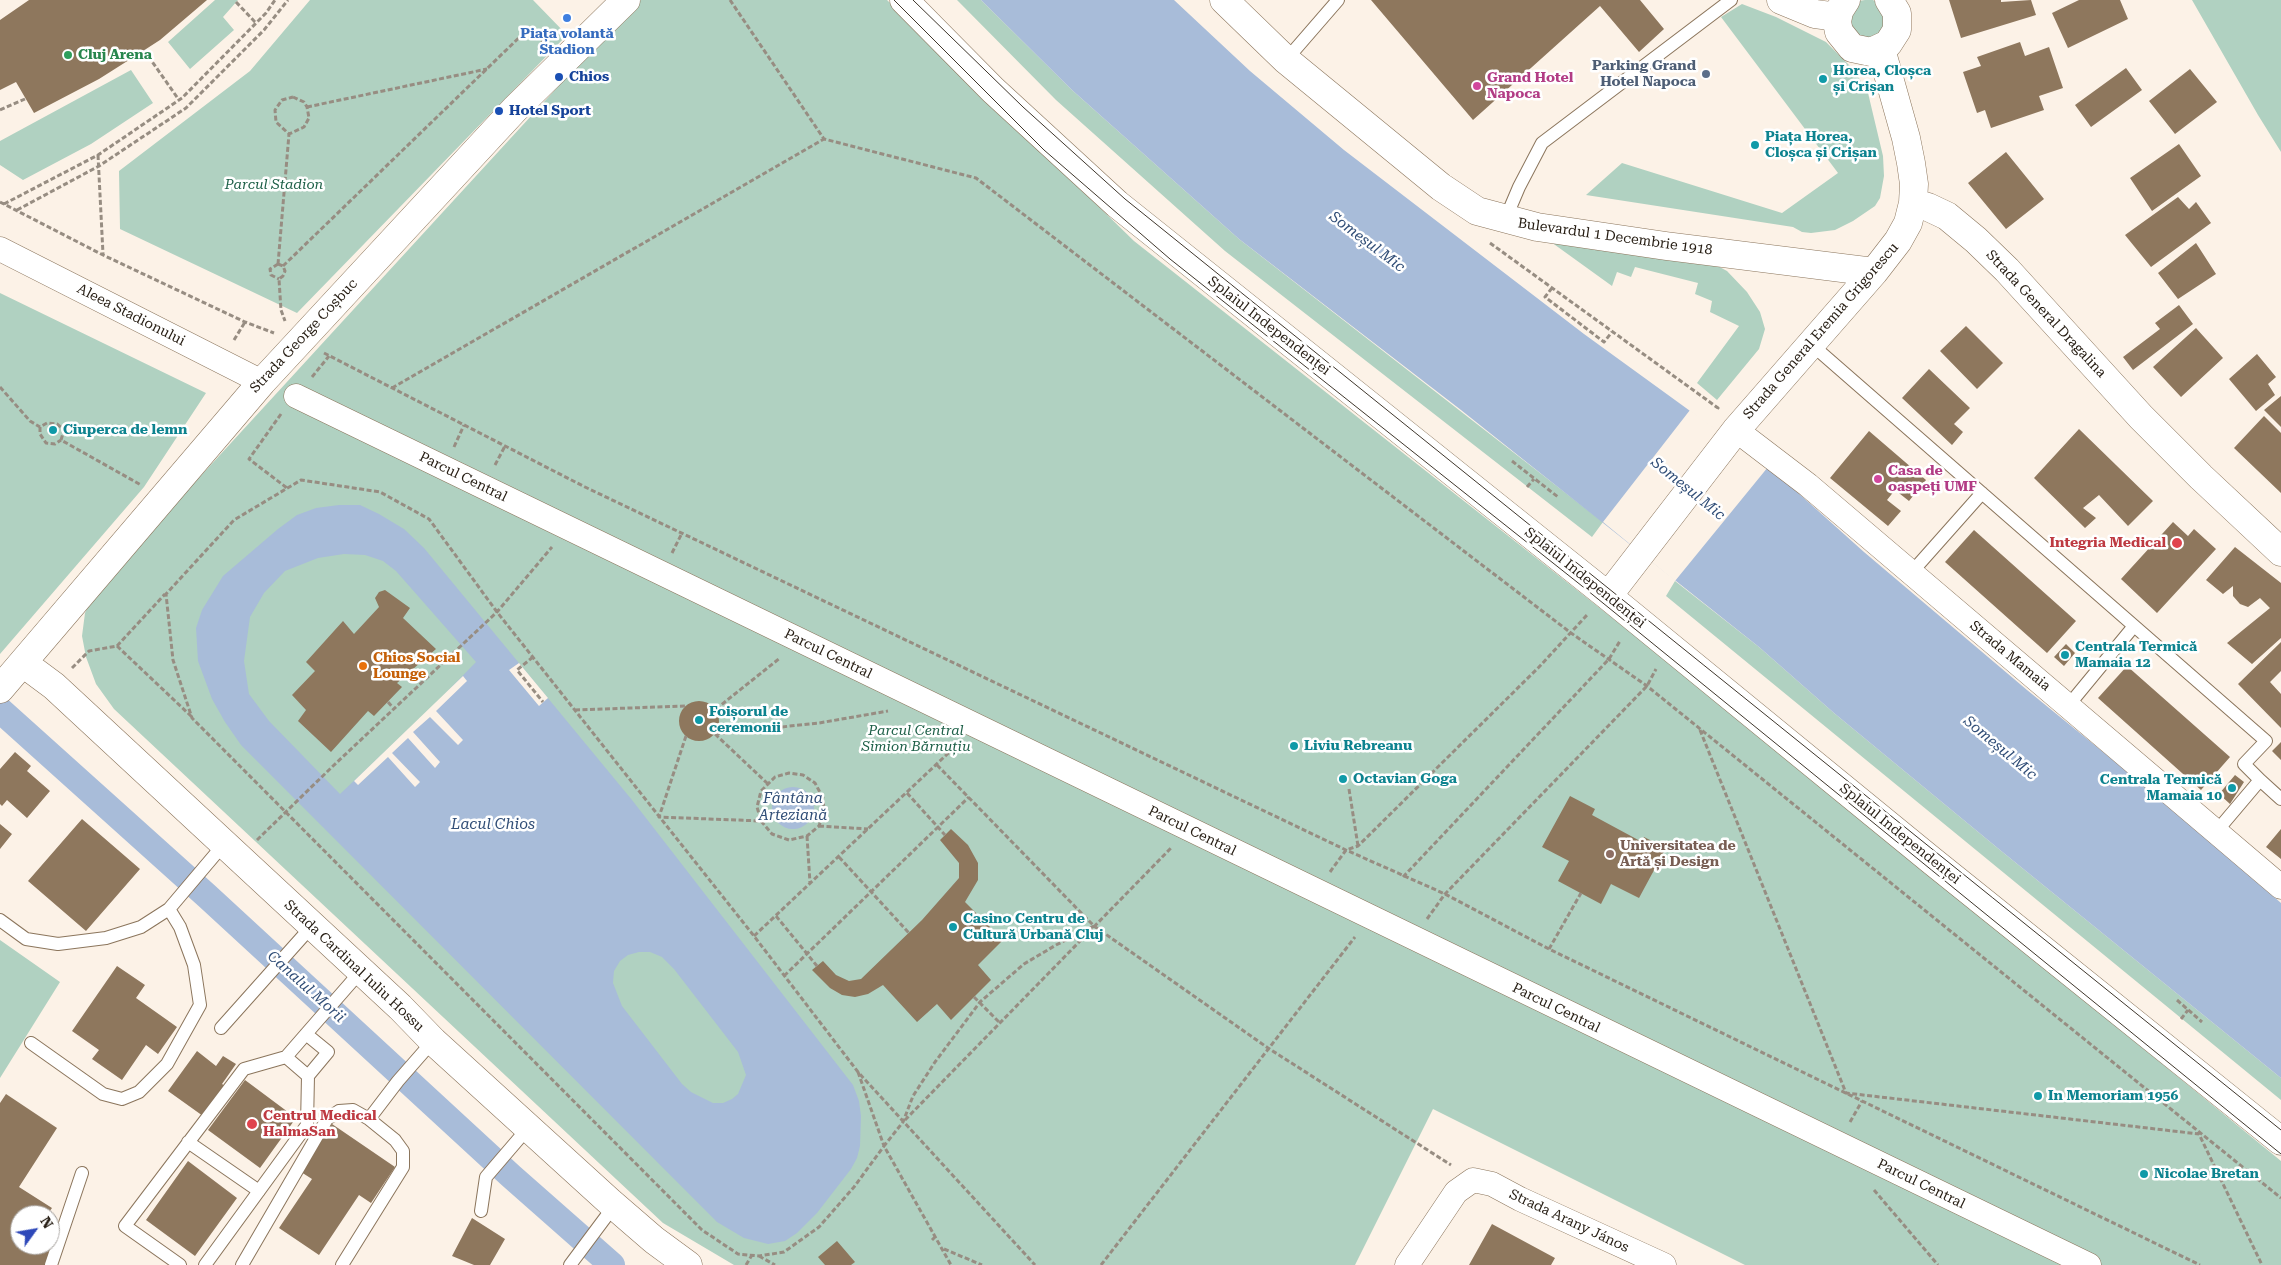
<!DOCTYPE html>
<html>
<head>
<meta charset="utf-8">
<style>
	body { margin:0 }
	#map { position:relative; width:2281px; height:1265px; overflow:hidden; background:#fcf2e7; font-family:"Roboto Serif",serif }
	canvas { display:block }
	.north { position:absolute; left:10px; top:1205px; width:50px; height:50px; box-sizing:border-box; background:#fff; border:1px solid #a8a4a0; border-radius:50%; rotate:58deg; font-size:14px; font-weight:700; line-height:20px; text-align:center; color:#251c12 }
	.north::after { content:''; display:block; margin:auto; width:18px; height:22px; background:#2e48b9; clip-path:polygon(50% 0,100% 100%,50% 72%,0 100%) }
</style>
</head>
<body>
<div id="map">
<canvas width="2281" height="1265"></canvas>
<div class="north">N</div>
</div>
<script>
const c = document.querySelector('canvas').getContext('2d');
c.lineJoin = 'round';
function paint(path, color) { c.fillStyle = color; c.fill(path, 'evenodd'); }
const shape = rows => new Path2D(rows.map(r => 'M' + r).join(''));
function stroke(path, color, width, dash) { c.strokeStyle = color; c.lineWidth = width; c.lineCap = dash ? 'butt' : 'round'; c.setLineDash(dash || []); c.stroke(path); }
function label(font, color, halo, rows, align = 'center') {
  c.font = font + ' "Roboto Serif",serif'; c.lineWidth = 5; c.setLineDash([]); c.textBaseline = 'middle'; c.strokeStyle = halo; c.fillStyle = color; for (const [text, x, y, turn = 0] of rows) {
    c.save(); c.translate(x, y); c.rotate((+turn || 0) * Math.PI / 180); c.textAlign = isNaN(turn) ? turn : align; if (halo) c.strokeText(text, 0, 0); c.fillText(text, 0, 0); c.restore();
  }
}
const green = shape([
	[215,0,238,0,223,17,234,30,190,69,168,42],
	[310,0,533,0,567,35,297,313,120,229,119,171,250,71],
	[641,0,887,0,1134,241,1733,713,2281,1161,2281,1265,1745,1265,1433,1109,1355,1265,734,1265,663,1223,114,709,96,684,86,657,82,636,85,613,96,590,610,30],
	[957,0,981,0,1072,90,1239,239,1603,522,1592,537,1225,251,1056,100],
	[1865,0,1873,0,1884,8,1884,34,1866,41,1850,31,1849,11,1859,1],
	[2192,0,2281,0,2281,152,2258,115],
	[1742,4,1776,17,1826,42,1854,70,1868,93,1883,156,1884,176,1880,198,1875,206,1853,221,1835,230,1811,233,1802,232,1793,227,1586,195,1622,163,1782,213,1838,173,1721,17],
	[131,70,153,103,91,144,23,180,0,165,0,141],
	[1551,242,1712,263,1727,271,1747,292,1760,312,1765,329,1759,349,1717,400,1697,383,1739,326,1710,312,1712,301,1695,294,1698,283,1635,267,1631,277,1617,272,1612,286],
	[0,293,206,393,144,487,0,654],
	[1675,581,1759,647,1834,713,2000,850,2281,1078,2281,1100,1666,596],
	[0,940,60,982,0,1078]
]);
const water = shape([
	[981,0,1174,0,1250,71,1344,150,1584,334,1777,474,1864,552,2027,690,2167,804,2281,903,2281,1078,2000,850,1834,713,1759,647,1461,410,1239,239,1072,90],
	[339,505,360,505,379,514,404,529,424,548,632,800,853,1085,859,1101,861,1116,860,1146,857,1158,851,1169,817,1213,797,1233,785,1241,768,1244,744,1238,717,1222,241,745,225,722,212,699,198,661,196,628,202,610,223,576,278,529,297,515,316,508],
	[344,554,365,555,383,561,396,571,476,662,432,707,340,794,269,721,249,694,244,661,250,617,264,593,285,571,318,558],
	[639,952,650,952,662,957,674,969,738,1052,746,1075,738,1094,732,1099,723,1103,713,1103,691,1092,682,1084,622,1006,613,983,614,971,620,961,628,955],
	'772 808a21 21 0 1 1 42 0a21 21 0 1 1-42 0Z'
]);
const pier = shape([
	[1690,410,1768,467,1675,581,1603,522],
	[519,663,548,698,539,706,509,670],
	[463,676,467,681,436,711,463,740,458,745,430,717,413,732,440,762,435,768,408,738,392,753,420,782,415,787,388,757,358,785,354,781]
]);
const canal = shape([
	[0,710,207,896,511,1176,612,1265]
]);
const building = shape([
	[29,0,207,0,160,40,129,60,99,79,34,113,16,82,0,90,0,20],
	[1371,0,1640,0,1664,29,1639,52,1600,6,1473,120],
	[1949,0,2001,0,2001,2,2031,0,2036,15,1961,38],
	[2079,0,2120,0,2128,19,2068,48,2052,13],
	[2020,42,2025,56,2049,47,2063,88,2039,96,2044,110,1991,128,1985,110,1977,113,1963,72,1981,66,1977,57],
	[2126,68,2142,90,2091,127,2075,105],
	[2190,69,2217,102,2175,134,2149,101],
	[2179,144,2201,176,2152,211,2130,178],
	[2006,152,2044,199,2006,229,1968,183],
	[2178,197,2189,209,2196,202,2211,223,2151,267,2125,235],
	[2196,243,2216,274,2178,299,2158,273],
	[2179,305,2193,324,2133,370,2123,357,2160,329,2155,323],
	[1966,326,2003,363,1977,389,1940,351],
	[2196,328,2223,358,2181,397,2153,367],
	[2257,354,2276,377,2268,384,2275,395,2256,411,2229,379],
	[1929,369,1970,408,1954,424,1963,432,1952,445,1902,398],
	[2281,396,2281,427,2264,410],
	[2264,416,2281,433,2281,493,2234,448],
	[2079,429,2153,501,2128,526,2099,495,2083,508,2096,518,2085,528,2034,478],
	[1869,431,1926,480,1909,501,1895,490,1887,500,1901,511,1888,526,1830,478],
	[2173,522,2188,536,2194,529,2216,549,2157,613,2121,579],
	[1974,530,2076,621,2047,653,1945,562],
	[2235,547,2281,583,2281,638,2252,664,2227,643,2270,608,2260,598,2248,607,2240,604,2233,596,2233,586,2223,594,2206,580],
	[385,590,410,608,403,618,436,649,397,683,402,687,374,716,368,711,331,752,298,721,306,710,292,695,315,671,306,662,343,621,354,634,379,607,375,598,379,592],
	[2281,642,2281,671,2270,682,2281,694,2281,728,2238,684],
	[2066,644,2075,653,2064,666,2054,657],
	[2127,666,2230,757,2201,790,2098,698],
	'679 721a20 20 0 1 1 40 0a20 20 0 1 1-40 0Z',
	[2281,742,2281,760,2272,751],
	[15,752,31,766,27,771,50,791,27,818,7,800,2,806,0,804,0,769],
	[2235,775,2244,782,2230,804,2219,794],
	[1570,796,1595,809,1592,815,1642,842,1644,837,1666,848,1639,898,1611,884,1601,904,1558,881,1569,861,1542,847],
	[82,819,140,869,86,931,28,881],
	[0,824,12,834,0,849],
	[951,829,968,845,978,863,978,880,965,902,1003,940,978,965,991,980,951,1020,937,1004,917,1022,883,985,868,994,855,997,842,995,830,988,812,970,823,961,836,975,849,981,861,979,922,920,959,878,959,863,940,840],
	[2281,829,2281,859,2266,847],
	[117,966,145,985,136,998,177,1027,158,1054,146,1045,122,1080,92,1059,99,1050,72,1031],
	[197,1051,216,1066,223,1056,236,1064,222,1084,225,1086,203,1116,168,1091],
	[245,1080,296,1118,260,1168,208,1130],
	[6,1094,57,1128,19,1187,52,1208,47,1215,20,1215,20,1245,37,1245,50,1253,44,1265,0,1265,0,1103],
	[332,1124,395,1167,371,1203,359,1195,319,1255,279,1228,312,1179,301,1172],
	[188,1161,237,1198,195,1256,146,1220],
	[472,1218,505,1239,490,1265,474,1265,452,1256],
	[1492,1224,1555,1258,1551,1265,1469,1265],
	[837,1241,855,1262,851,1265,825,1265,818,1257]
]);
const path = shape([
	[730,0,824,139,976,178,1571,633,1647,686,2281,1198],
	[236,2,256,23],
	[144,50,179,100],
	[293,97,304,102,307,107,309,118,304,127,289,134,276,122,275,110,282,100,293,97],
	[307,107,487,69],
	[0,110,25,99],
	[98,155,103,254],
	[0,202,103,255,245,322,274,333],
	[4,204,98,155,182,98,266,13,275,0],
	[17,210,99,166,186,108,264,30,288,0],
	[1490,243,1718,408,1716,410],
	[278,264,289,134],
	[278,264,283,266,285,271,283,276,279,279,281,310,285,321],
	[278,264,270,269,271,275,279,279],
	[283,266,529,28,544,43],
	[1552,288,1545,297,1604,342,1612,332],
	[234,340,245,322],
	[324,353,585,487,1346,850,1445,894,1549,949,2200,1265],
	[312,377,329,356],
	[0,387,30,421,40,427,47,423,57,424,64,430,61,440,141,485],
	[392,388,824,139],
	[281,414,249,459,287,488],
	[40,427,40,434,46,443,55,444,61,440],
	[454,447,464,425],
	[1512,461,1558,497],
	[495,465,505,446],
	[1527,487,1534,479],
	[672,553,682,533],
	[117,646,192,717],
	[533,657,517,670,543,702],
	[72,668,89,651,117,646,165,594],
	[388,702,394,709],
	[716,709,780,658],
	[575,710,685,706],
	[1700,730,1846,1093,2199,1134,2262,1265],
	[715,734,819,723,888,711],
	[715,734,767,783],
	[686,736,659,817,761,821,772,834,789,840,807,836,819,826,824,811,823,798,815,783,803,775,789,773,775,777,761,791,757,807,761,821],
	[937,765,1094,926,1056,945,1024,964,980,1002,935,1062,913,1096,903,1122,884,1146,951,1265],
	[1349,789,1358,846],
	[907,793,945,835],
	[819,826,868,829],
	[807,836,810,883],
	[257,840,333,766,497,612,552,547],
	[839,857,909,933],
	[1330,872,1346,850,1358,846,1539,667,1587,615],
	[1403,877,1609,659,1620,641],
	[776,916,817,966],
	[1427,919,1445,894,1647,686,1656,669],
	[1094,926,1268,1048,1451,1165],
	[754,936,959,743],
	[1549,949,1581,893],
	[784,976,969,797],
	[974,997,1000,1023],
	[2177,1000,2202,1022],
	[2181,1019,2188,1010],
	[858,1072,884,1146,854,1187,819,1227,784,1252,759,1256,738,1254,702,1230,192,718,173,660,166,594,234,520,301,480,380,492,429,519,497,612,754,936,858,1072,1035,1265],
	[905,1120,1171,848],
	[1850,1122,1862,1101],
	[1874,1190,1938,1265],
	[932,1240,936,1236],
	[944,1249,982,1265],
	[759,1256,775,1265],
	[746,1265,752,1255],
	[1101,1265,1355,937]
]);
const lane = shape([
	[1286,60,1338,0],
	[1505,220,1519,187,1542,143,1731,0],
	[1811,344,2266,741,2244,764,2260,780,2216,832],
	[1911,573,1982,493],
	[2068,706,2134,626],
	[2260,780,2281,799],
	[0,920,26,939,58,944,106,938,141,927,169,909,224,844],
	[221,1028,312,926],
	[306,1034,328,1052,308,1076,286,1057,306,1034,361,971],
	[31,1043,103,1094,122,1099,139,1092,167,1064,200,1005,194,965,180,927,169,909],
	[369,1119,398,1081,433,1041],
	[188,1142,259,1191],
	[481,1211,486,1177,528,1128],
	[51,1265,82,1173],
	[180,1265,125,1226,244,1069,286,1057],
	[205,1265,307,1125,308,1076],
	[242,1265,327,1119,339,1111,353,1110,369,1119,395,1140,403,1151,403,1167,342,1265],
	[570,1265,614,1206]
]);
const street = shape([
	[0,249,262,382],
	[296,396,2089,1265],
	[1736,430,1808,485,2281,887],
	[1407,1265,1456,1192,1473,1180,1492,1184,1520,1199,1664,1265]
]);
const secondary = shape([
	[904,0,993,90,1117,204,1608,596,1931,860,2281,1141],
	[1224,0,1286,60,1441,187,1477,211,1537,227,1666,246,1874,272],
	[1781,0,1815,14,1838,17],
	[1846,0,1839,11,1837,22,1839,32,1852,48,1871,52,1888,44,1897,30,1897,13,1889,0],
	[1913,203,1928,207,1947,216,1976,240,2007,270,2141,417,2201,477,2281,552],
	[1608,596,1736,430,1874,272,1898,241,1908,223,1913,203,1914,184,1911,163,1906,138,1881,49],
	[23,663,54,686,400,1007,433,1041,610,1202,654,1240,688,1265],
	[0,689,262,382,515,109,626,0]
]);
const tram = shape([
	[894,0,1044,150,1170,259,1582,586,2281,1154],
	[913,0,1023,107,1125,199,2281,1130]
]);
const markers = [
	[567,18,5,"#3f7fe0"],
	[68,55,5,"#2e9e5b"],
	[1706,74,5,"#5c6f8a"],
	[559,77,5,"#1a4fb4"],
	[1823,79,5,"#0f9aa8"],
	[1477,86,5,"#d1479c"],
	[499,111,5,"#1a4fb4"],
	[1755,145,5,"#0f9aa8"],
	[53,430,5,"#0f9aa8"],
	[1878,479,5,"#d1479c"],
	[2177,543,6,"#e0444e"],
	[2065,655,5,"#0f9aa8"],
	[363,666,5,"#e8710a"],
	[699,720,5,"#0f9aa8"],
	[1294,746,5,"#0f9aa8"],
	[1343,779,5,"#0f9aa8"],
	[2232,788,5,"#0f9aa8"],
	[1610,854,5,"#8d6e63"],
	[953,927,5,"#0f9aa8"],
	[2038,1096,5,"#0f9aa8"],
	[252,1124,6,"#e0444e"],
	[2144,1174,5,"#0f9aa8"]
];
const shopNames = [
	["Piața volantă",567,34],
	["Stadion",567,50]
];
const leisureNames = [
	["Cluj Arena",78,55]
];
const serviceNames = [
	["Parking Grand",1696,66],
	["Hotel Napoca",1696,82]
];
const cultureNames = [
	["Horea, Cloșca",1833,71],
	["și Crișan",1833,87],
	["Piața Horea,",1765,137],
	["Cloșca și Crișan",1765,153],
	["Ciuperca de lemn",63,430],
	["Centrala Termică",2075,647],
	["Mamaia 12",2075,663],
	["Foișorul de",709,712],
	["ceremonii",709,728],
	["Liviu Rebreanu",1304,746],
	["Octavian Goga",1353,779],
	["Centrala Termică",2222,780,"right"],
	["Mamaia 10",2222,796,"right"],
	["Casino Centru de",963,919],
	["Cultură Urbană Cluj",963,935],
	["In Memoriam 1956",2048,1096],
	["Nicolae Bretan",2154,1174]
];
const transitNames = [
	["Chios",569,77],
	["Hotel Sport",509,111]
];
const hotelNames = [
	["Grand Hotel",1487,78],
	["Napoca",1487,94],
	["Casa de",1888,471],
	["oaspeți UMF",1888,487]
];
const parkNames = [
	["Parcul Stadion",274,185],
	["Parcul Central",916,731],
	["Simion Bărnuțiu",916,747]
];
const streetNames = [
	["Bulevardul 1 Decembrie 1918",1615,237,8],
	["Strada General Dragalina",2046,314,47],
	["Aleea Stadionului",131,315,27],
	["Splaiul Independenței",1269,326,38],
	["Strada General Eremia Grigorescu",1821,331,-49],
	["Strada George Coșbuc",304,336,-47],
	["Parcul Central",463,477,26],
	["Splaiul Independenței",1585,578,39],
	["Parcul Central",828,654,26],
	["Strada Mamaia",2010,656,40],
	["Parcul Central",1192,831,26],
	["Splaiul Independenței",1900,834,39],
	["Strada Cardinal Iuliu Hossu",354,966,43],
	["Parcul Central",1556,1008,26],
	["Parcul Central",1921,1184,26],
	["Strada Arany János",1569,1221,25]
];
const healthNames = [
	["Integria Medical",2166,543],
	["Centrul Medical",263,1116,"left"],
	["HalmaSan",263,1132,"left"]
];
const foodNames = [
	["Chios Social",373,658],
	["Lounge",373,674]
];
const educationNames = [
	["Universitatea de",1620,846],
	["Artă și Design",1620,862]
];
const waterNames = [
	["Someșul Mic",1367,242,37],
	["Someșul Mic",1688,489,39],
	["Someșul Mic",2000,748,40],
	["Fântâna",793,799],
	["Arteziană",793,816],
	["Lacul Chios",493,825],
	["Canalul Morii",306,987,42]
];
paint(green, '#b0d1c1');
paint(water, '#a8bcd9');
paint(pier, '#fcf2e7');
stroke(canal, '#a8bcd9', 26);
paint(building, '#8e775d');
stroke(lane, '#8b755c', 14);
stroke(street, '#8b755c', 25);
stroke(secondary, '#8b755c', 29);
stroke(path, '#978d82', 3, [5, 2.5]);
stroke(lane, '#fff', 12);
stroke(street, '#fff', 24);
stroke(secondary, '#fff', 28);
stroke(tram, '#40372c', 1);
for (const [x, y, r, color] of markers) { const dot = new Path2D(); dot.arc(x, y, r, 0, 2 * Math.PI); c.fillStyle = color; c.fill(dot); stroke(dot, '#fff', 2); }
label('bold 14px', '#366cbe', '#fff', shopNames);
label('bold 14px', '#27864d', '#fff', leisureNames, 'left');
label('bold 14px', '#4e5e75', '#fff', serviceNames, 'right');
label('bold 14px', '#0d838f', '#fff', cultureNames, 'left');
label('bold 14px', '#164399', '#fff', transitNames, 'left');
label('bold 14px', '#b23c85', '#fff', hotelNames, 'left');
label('italic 14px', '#1e6048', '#fff', parkNames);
label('14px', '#251c12', '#fff', streetNames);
label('bold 14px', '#be3a42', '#fff', healthNames, 'right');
label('bold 14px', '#c56008', '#fff', foodNames, 'left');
label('bold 14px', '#785e54', '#fff', educationNames, 'left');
label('italic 15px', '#314e77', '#fff', waterNames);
</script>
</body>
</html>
